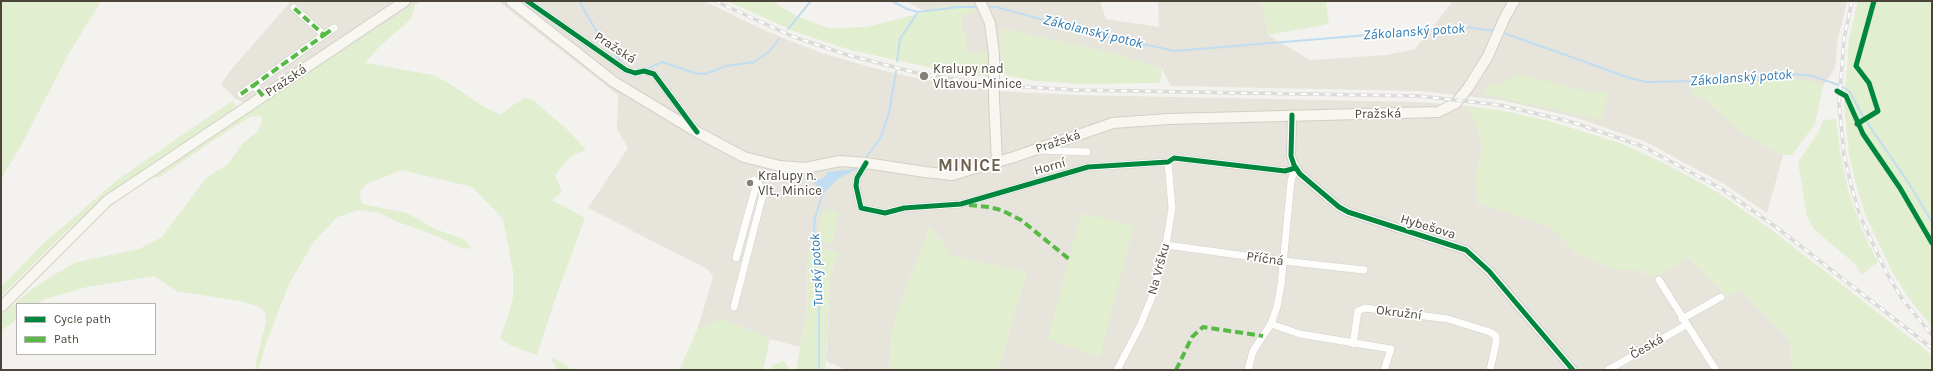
<!DOCTYPE html>
<html>
<head>
<meta charset="utf-8">
<style>
	body { margin:0 }
	#map { position:relative; width:1933px; height:371px; overflow:hidden; background:#f4f2ee; font-family:Karla,sans-serif }
	canvas { display:block }
	.frame { position:absolute; inset:0; border:2px solid #4b4439; pointer-events:none }
	.legend { position:absolute; left:16px; top:303px; width:140px; height:52px; box-sizing:border-box; background:#fff; border:1px solid #b7b4b0; margin:0; padding:5px 7px; list-style:none; font-size:12px; color:#4b4439 }
	.legend li { display:flex; align-items:center; gap:8px; height:20px }
	.legend b { width:20px; border:1px solid #b7b4b0 }
</style>
</head>
<body>
<div id="map">
<canvas width="1933" height="371"></canvas>
<div class="frame"></div>
<ul class="legend">
<li><b style="height:5px;background:#00873e"></b>Cycle path</li>
<li><b style="height:5px;background:#58b947"></b>Path</li>
</ul>
</div>
<script>
const c = document.querySelector('canvas').getContext('2d');
c.lineJoin = 'round';
function paint(path, color) { c.fillStyle = color; c.fill(path, 'evenodd'); }
const shape = rows => new Path2D(rows.map(r => 'M' + r).join(''));
function stroke(path, color, width, dash) { c.strokeStyle = color; c.lineWidth = width; c.lineCap = dash ? 'butt' : 'round'; c.setLineDash(dash || []); c.stroke(path); }
function label(font, color, halo, rows, align = 'center') {
  c.font = font + ' Karla,sans-serif'; c.lineWidth = 3.5; c.setLineDash([]); c.textBaseline = 'middle'; c.strokeStyle = halo; c.fillStyle = color; for (const [text, x, y, turn = 0] of rows) {
    c.save(); c.translate(x, y); c.rotate((+turn || 0) * Math.PI / 180); c.textAlign = isNaN(turn) ? turn : align; if (halo) c.strokeText(text, 0, 0); c.fillText(text, 0, 0); c.restore();
  }
}
const residential = shape([
	[291,1,421,1,256,108,236,99,221,84,230,71],
	[498,1,704,1,766,31,821,53,881,70,916,78,994,91,1076,95,1419,102,1467,106,1478,129,1482,149,1476,172,1477,203,1550,226,1578,254,1617,270,1638,270,1654,277,1689,258,1727,296,1740,290,1790,341,1793,370,998,370,1027,272,952,256,930,226,898,310,892,331,889,370,846,370,826,361,830,277,838,252,823,249,808,254,807,308,800,347,770,339,722,319,697,331,713,277,707,269,588,208,628,148,617,129,618,95],
	[906,1,1100,1,1106,19,1159,27,1158,1,1262,1,1268,35,1310,60,1387,55,1415,49,1453,1,1847,1,1838,39,1835,68,1823,86,1817,82,1691,93,1705,99,1742,133,1783,155,1767,213,1724,184,1644,141,1574,117,1501,100,1420,91,1171,86,1162,68,1115,54,1006,29,1001,61,1002,70,989,77,943,70,900,61,902,41,926,12]
]);
const green = shape([
	[1,1,101,1,68,55,23,142,1,179],
	[727,1,772,1,798,17,829,28,867,27,926,12,942,6,963,5,980,11,961,15,962,32,966,32,967,54,988,51,989,77,943,70,850,50,796,32],
	[1262,1,1326,1,1329,24,1268,35],
	[1858,1,1930,1,1932,8,1932,327,1908,297,1892,271,1865,214,1856,184,1849,154,1844,103,1849,40],
	[416,3,411,19,379,47,365,63,433,75,450,84,484,107,501,115,513,105,525,98,533,100,570,132,586,150,571,156,555,175,562,192,552,200,585,218,555,299,537,355,512,346,500,338,508,316,513,297,513,272,503,219,472,187,402,170,367,184,361,190,360,196,362,204,407,213,433,228,465,240,471,248,463,249,439,237,393,220,381,213,360,210,337,217,313,243,289,284,267,341,258,370,255,370,256,362,266,322,265,312,257,306,244,302,176,291,154,276,87,287,45,299,38,304,17,304,17,319,1,331,1,315,27,293,50,277,77,262,139,249,162,237,207,177,228,164,243,143,258,131,262,121,261,115,250,117,232,128,158,178,150,175],
	[1006,29,1115,54,1162,68,1160,83,1079,84,1036,81,1005,75,1001,61,1001,31],
	[1515,73,1585,91,1609,93,1601,120,1483,94,1489,84,1504,84],
	[1792,78,1817,82,1823,86,1815,124,1792,155,1783,155,1742,133,1705,99,1691,93,1691,86],
	[232,101,237,106,119,189,70,228,1,297,1,287,43,244,117,180],
	[1467,106,1499,110,1549,121,1620,143,1666,164,1719,193,1773,231,1932,355,1932,370,1793,370,1790,341,1740,290,1727,296,1689,258,1654,277,1638,270,1617,270,1578,254,1549,226,1477,203,1476,172,1482,149,1478,129],
	[1836,119,1840,152,1848,190,1863,233,1878,262,1861,275,1856,265,1814,229,1807,216,1798,162,1819,131,1823,120],
	[823,209,839,212,832,244,816,240],
	[1081,213,1134,226,1100,357,1048,339],
	[930,226,952,256,1027,272,998,370,889,370,892,331,898,310],
	[822,249,838,252,830,277,825,370,796,370,807,308,808,254],
	[722,319,770,339,763,370,679,370,698,328],
	[553,357,572,370,558,370,552,361],
	[784,361,790,370,770,370,772,365]
]);
const water = shape([
	[854,169,835,180,823,193,811,179,821,179,825,177,827,172]
]);
const stream = shape([
	[579,1,598,34,623,64],
	[892,1,907,9,918,12,958,7,980,7],
	[986,7,996,7,1096,34,1175,51,1464,27,1495,31],
	[788,29,811,1],
	[1501,32,1630,78,1646,82,1697,81,1796,74,1812,76,1839,85,1849,91,1864,118,1908,182,1932,222],
	[897,61,900,39,918,12],
	[647,69,662,62,694,73,705,74,726,66,754,62,769,52,779,39],
	[867,156,880,139,889,113,896,71],
	[819,370,819,293,813,247,815,217,823,193,835,180,858,167]
]);
const minor = shape([
	[527,1,626,70,635,73,644,71,654,74,696,130],
	[324,35,334,28],
	[241,94,254,85],
	[263,96,254,85,324,35,294,8],
	[1040,150,1087,152],
	[866,163,857,178,856,186,861,208,885,213,904,208,961,204,1088,167,1168,162,1174,158,1285,171,1295,168],
	[1166,245,1283,261,1364,270],
	[736,258,755,189,760,186],
	[1659,280,1716,370],
	[734,307,764,190,754,180],
	[1682,319,1721,297],
	[1271,324,1300,334,1391,349,1384,370],
	[1353,344,1358,311,1365,308,1448,319,1490,332,1496,336,1496,343,1490,370],
	[1117,370,1140,326,1152,297,1166,245,1172,208,1168,162],
	[1248,370,1253,351,1271,324,1277,307,1281,285,1291,181,1295,168],
	[1608,370,1686,325]
]);
const tertiary = shape([
	[1292,115,1291,156,1294,165,1300,174,1339,207,1348,212,1466,250,1489,271,1573,370]
]);
const secondary = shape([
	[511,1,614,82,697,132,744,157,780,166,805,168,840,161,866,163,925,172,952,175,1014,157,1113,123,1168,119,1438,112,1456,103,1468,88,1488,56,1504,19,1514,1],
	[980,1,990,23,994,54,994,99,997,162],
	[1,307,107,201,405,1]
]);
const rail = shape([
	[715,1,794,37,848,55,917,73,994,85,1076,90,1419,96,1500,105,1572,122,1642,146,1722,189,1776,227,1932,348],
	[1852,1,1844,39,1839,103,1844,155,1851,185,1860,216,1887,274,1903,300,1932,335]
]);
const quiet = shape([
	[324,35,334,28],
	[241,94,254,85],
	[263,96,254,85,324,35,294,8],
	[969,205,989,207,1001,210,1021,220,1069,259],
	[1176,370,1192,337,1203,327,1263,336]
]);
const cycleway = shape([
	[527,1,626,70,635,73,644,71,654,74,697,132],
	[1837,91,1846,96,1863,134,1900,188,1932,243],
	[1292,115,1291,156,1294,165,1300,174,1339,207,1348,212,1466,250,1489,271,1573,370],
	[1857,124,1878,111,1869,83,1856,66,1874,1],
	[866,163,857,178,856,186,861,208,885,213,904,208,961,204,1088,167,1168,162,1174,158,1285,171,1295,168]
]);
const markers = [
	[924,76,5,"#868178"],
	[750,183,4,"#868178"]
];
const streetNames = [
	["Pražská",615,48,33],
	["Pražská",286,81,-34],
	["Pražská",1378,114,-1],
	["Pražská",1058,142,-19],
	["Horní",1050,167,-16],
	["Hybešova",1428,227,17],
	["Příčná",1265,259,8],
	["Na Vršku",1159,269,-75],
	["Okružní",1399,313,7],
	["Česká",1647,347,-30]
];
const poiNames = [
	["Kralupy nad",933,69],
	["Vltavou-Minice",933,84],
	["Kralupy n.",758,176],
	["Vlt., Minice",758,191]
];
const waterNames = [
	["Zákolanský potok",1093,32,14],
	["Zákolanský potok",1414,32,-4],
	["Zákolanský potok",1741,78,-4],
	["Turský potok",817,270,-93]
];
const districtNames = [
	["MINICE",970,166]
];
paint(residential, '#e7e4dc');
paint(green, '#e1eecf');
paint(water, '#c0ddf1');
stroke(stream, '#c0ddf1', 2);
stroke(minor, '#d2d0cb', 8);
stroke(tertiary, '#d2d0cb', 10);
stroke(secondary, '#d3cfc5', 12);
stroke(minor, '#fdfdfc', 7);
stroke(tertiary, '#fdfdfc', 8);
stroke(secondary, '#f7f6f1', 10);
stroke(rail, '#dbdbda', 3.5);
stroke(rail, '#fff', 2, [6]);
stroke(quiet, '#58b947', 4, [8, 4]);
stroke(cycleway, '#00873e', 5);
for (const [x, y, r, color] of markers) { const dot = new Path2D(); dot.arc(x, y, r, 0, 2 * Math.PI); c.fillStyle = color; c.fill(dot); stroke(dot, '#fff', 1.5); }
label('13px', '#4b4439', '#fff', streetNames);
label('13px', '#4b4439', '#fff', poiNames, 'left');
label('italic 14px', '#2e7ab2', '#fff', waterNames);
c.letterSpacing = '1px';
label('bold 17px', '#6e6250', '#fff', districtNames);
c.letterSpacing = '0px';
</script>
</body>
</html>
